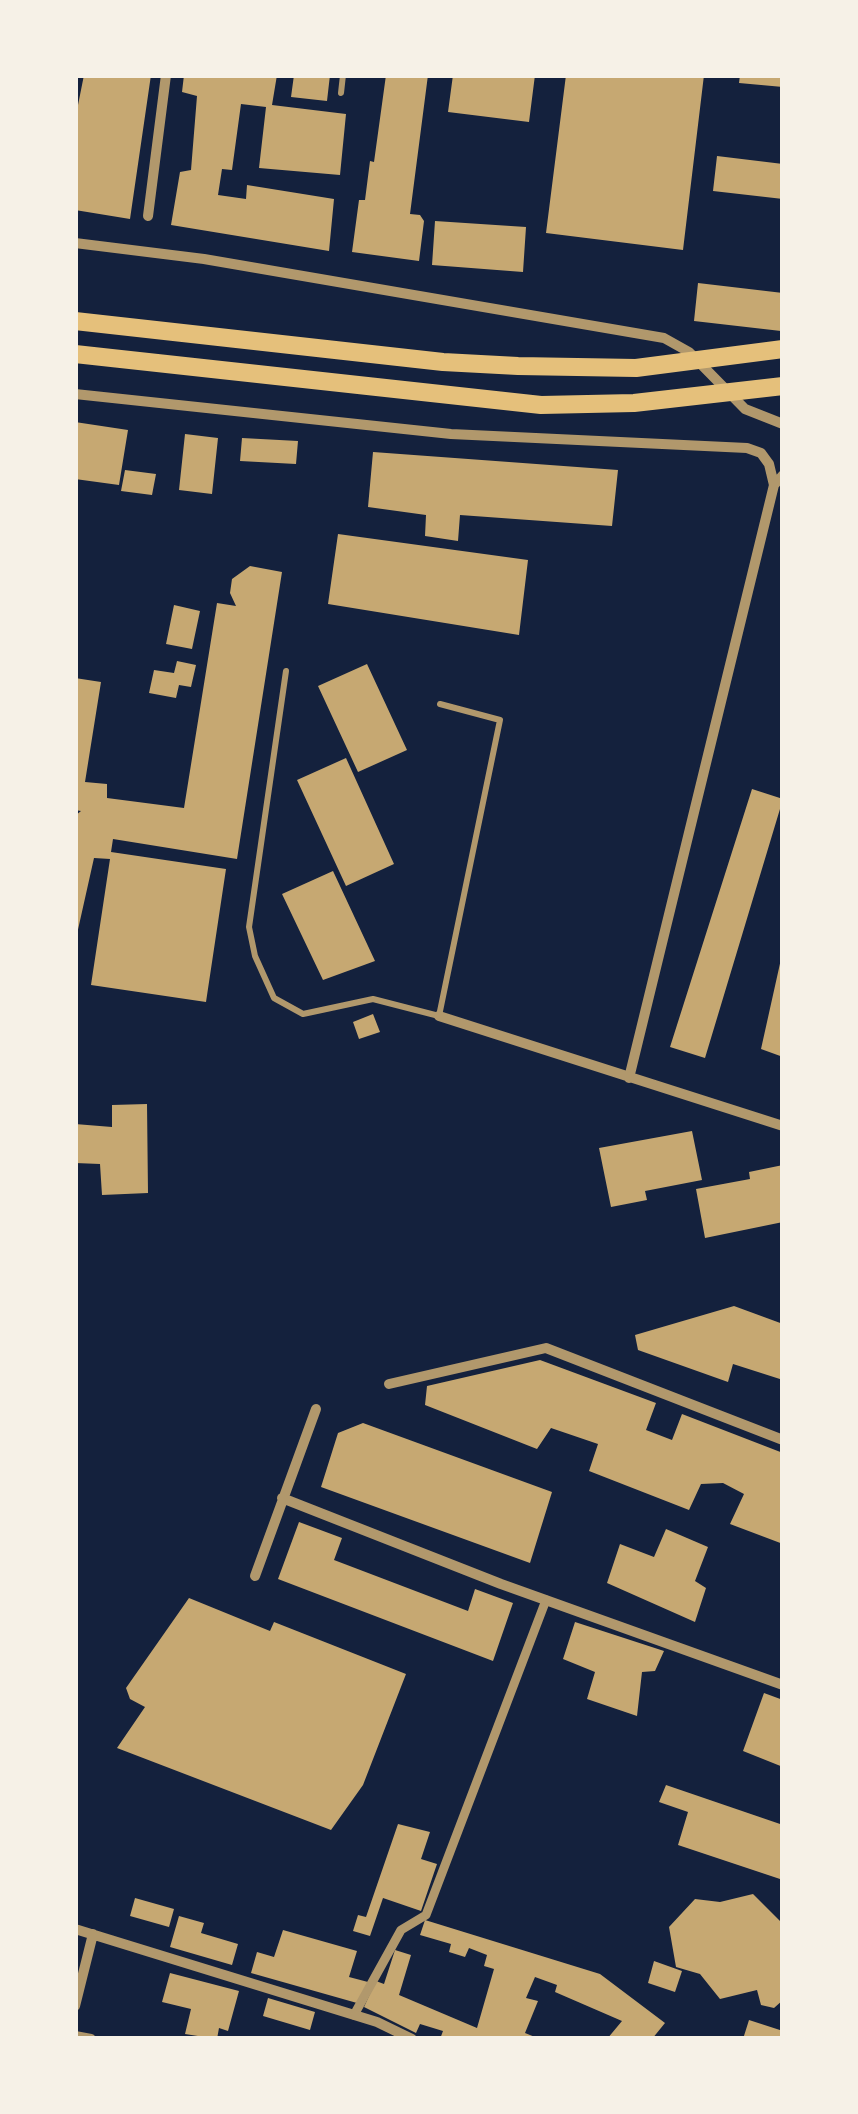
<!DOCTYPE html>
<html>
<head>
<meta charset="utf-8">
<style>
	body { margin:0 }
	#map { position:relative; width:858px; height:2114px; overflow:hidden; background:#14213d; font-family:"Varela Round",sans-serif }
	canvas { display:block }
	.frame { position:absolute; inset:0; border:78px solid #f6f1e7; pointer-events:none }
</style>
</head>
<body>
<div id="map">
<canvas width="858" height="2114"></canvas>
<div class="frame"></div>
</div>
<script>
const c = document.querySelector('canvas').getContext('2d');
c.lineJoin = 'round';
function paint(path, color) { c.fillStyle = color; c.fill(path, 'evenodd'); }
const shape = rows => new Path2D(rows.map(r => 'M' + r).join(''));
function stroke(path, color, width, dash) { c.strokeStyle = color; c.lineWidth = width; c.lineCap = dash ? 'butt' : 'round'; c.setLineDash(dash || []); c.stroke(path); }
const building = shape([
	[84,75,151,75,130,219,75,210,75,120],
	[184,75,277,75,272,105,346,114,340,175,259,168,266,107,241,104,232,170,222,169,218,195,246,199,247,185,334,199,329,251,171,225,180,172,191,170,197,96,182,92],
	[294,75,330,75,327,101,291,97],
	[386,75,428,75,410,214,420,215,424,221,419,261,352,252,359,200,365,200,370,161,374,162],
	[453,75,535,75,529,122,448,112],
	[566,75,704,75,683,250,546,233],
	[740,75,783,75,783,87,739,83],
	[717,156,783,164,783,199,713,191],
	[435,221,526,227,523,272,432,265],
	[698,283,783,293,781,331,694,321],
	[75,422,128,430,119,485,75,479],
	[185,434,218,438,212,494,179,490],
	[242,438,298,441,296,464,240,461],
	[373,452,618,470,612,526,460,515,458,541,425,536,426,515,368,507],
	[125,470,156,474,152,495,121,491],
	[338,534,528,560,519,635,328,604],
	[250,566,282,572,237,859,113,839,111,852,226,869,206,1002,91,985,110,859,94,858,75,943,75,816,81,811,75,810,75,678,101,682,85,782,107,784,107,798,184,808,217,603,236,606,230,593,232,579],
	[174,605,200,611,192,649,166,644],
	[177,661,196,665,191,687,179,685,176,698,149,693,154,670,174,673],
	[367,664,407,750,358,772,318,686],
	[346,758,394,864,346,886,297,780],
	[752,789,783,799,705,1058,670,1047],
	[333,871,375,961,323,980,282,894],
	[781,959,783,959,783,1057,761,1049],
	[373,1014,380,1032,359,1039,353,1022],
	[147,1104,148,1193,102,1195,100,1164,75,1163,75,1124,112,1127,112,1105],
	[692,1131,702,1180,645,1191,647,1200,611,1207,599,1148],
	[783,1165,783,1222,705,1238,696,1189,750,1179,749,1172],
	[734,1306,783,1324,783,1380,733,1364,728,1382,638,1350,635,1335],
	[540,1360,656,1403,646,1430,672,1440,682,1414,783,1453,783,1544,730,1524,744,1494,723,1483,701,1484,689,1510,589,1471,598,1444,551,1428,537,1449,425,1405,427,1386],
	[363,1423,552,1492,530,1563,321,1487,338,1433],
	[299,1522,342,1538,334,1560,468,1611,475,1589,513,1603,493,1661,278,1579],
	[666,1529,708,1547,695,1581,706,1588,695,1622,607,1583,620,1544,654,1557],
	[189,1598,270,1631,274,1622,406,1674,363,1785,331,1830,117,1748,145,1707,130,1699,126,1688],
	[575,1622,664,1651,655,1671,642,1672,637,1716,587,1699,595,1672,563,1659],
	[764,1693,783,1700,783,1767,743,1751],
	[666,1785,783,1825,783,1880,678,1845,688,1812,659,1802],
	[398,1824,430,1832,421,1859,437,1864,421,1911,383,1898,370,1936,353,1931,358,1915,366,1917],
	[753,1894,783,1924,783,2000,774,2008,761,2005,757,1990,720,1999,700,1974,676,1967,669,1927,695,1899,720,1902],
	[135,1898,174,1909,169,1927,130,1916],
	[179,1916,204,1923,201,1933,238,1944,232,1965,170,1947],
	[425,1920,600,1974,665,2023,652,2039,607,2039,622,2021,555,1992,557,1985,535,1977,526,1998,538,2001,525,2033,540,2039,440,2039,443,2031,420,2024,416,2033,364,2007,376,1981,384,1984,395,1950,411,1955,399,1995,477,2028,494,1969,484,1966,487,1955,469,1948,465,1957,449,1952,451,1944,420,1935],
	[283,1930,357,1951,349,1977,368,1982,357,2003,251,1973,257,1952,274,1957],
	[654,1961,682,1971,675,1992,648,1983],
	[170,1973,239,1991,228,2031,219,2028,217,2039,185,2034,191,2009,162,2002],
	[268,1998,315,2012,310,2030,263,2016],
	[749,2020,783,2031,783,2039,743,2039]
]);
const service = shape([
	[341,93,343,75],
	[286,671,249,927,255,956,274,998,303,1014,373,999,439,1016,500,720,440,704]
]);
const pedestrian = shape([
	[354,2015,401,1930,426,1915,546,1600]
]);
const minor = shape([
	[148,216,166,75],
	[75,243,204,259,664,338,689,352,745,409,783,424],
	[75,394,451,434,747,448,761,453,769,464,774,485],
	[439,1016,783,1126],
	[629,1078,774,485,783,475],
	[389,1384,546,1348,783,1440],
	[282,1498,501,1584,783,1685],
	[255,1576,316,1409],
	[75,1929,377,2022,412,2039],
	[75,2006,93,1934],
	[75,2036,91,2039]
]);
const secondary = shape([
	[75,321,443,362,518,366,636,368,783,349],
	[75,354,541,405,634,403,783,386]
]);
paint(building, '#c6a872');
stroke(service, '#b1986c', 6);
stroke(pedestrian, '#b1986c', 9);
stroke(minor, '#b1986c', 10);
stroke(secondary, '#e5c07b', 18);
</script>
</body>
</html>
